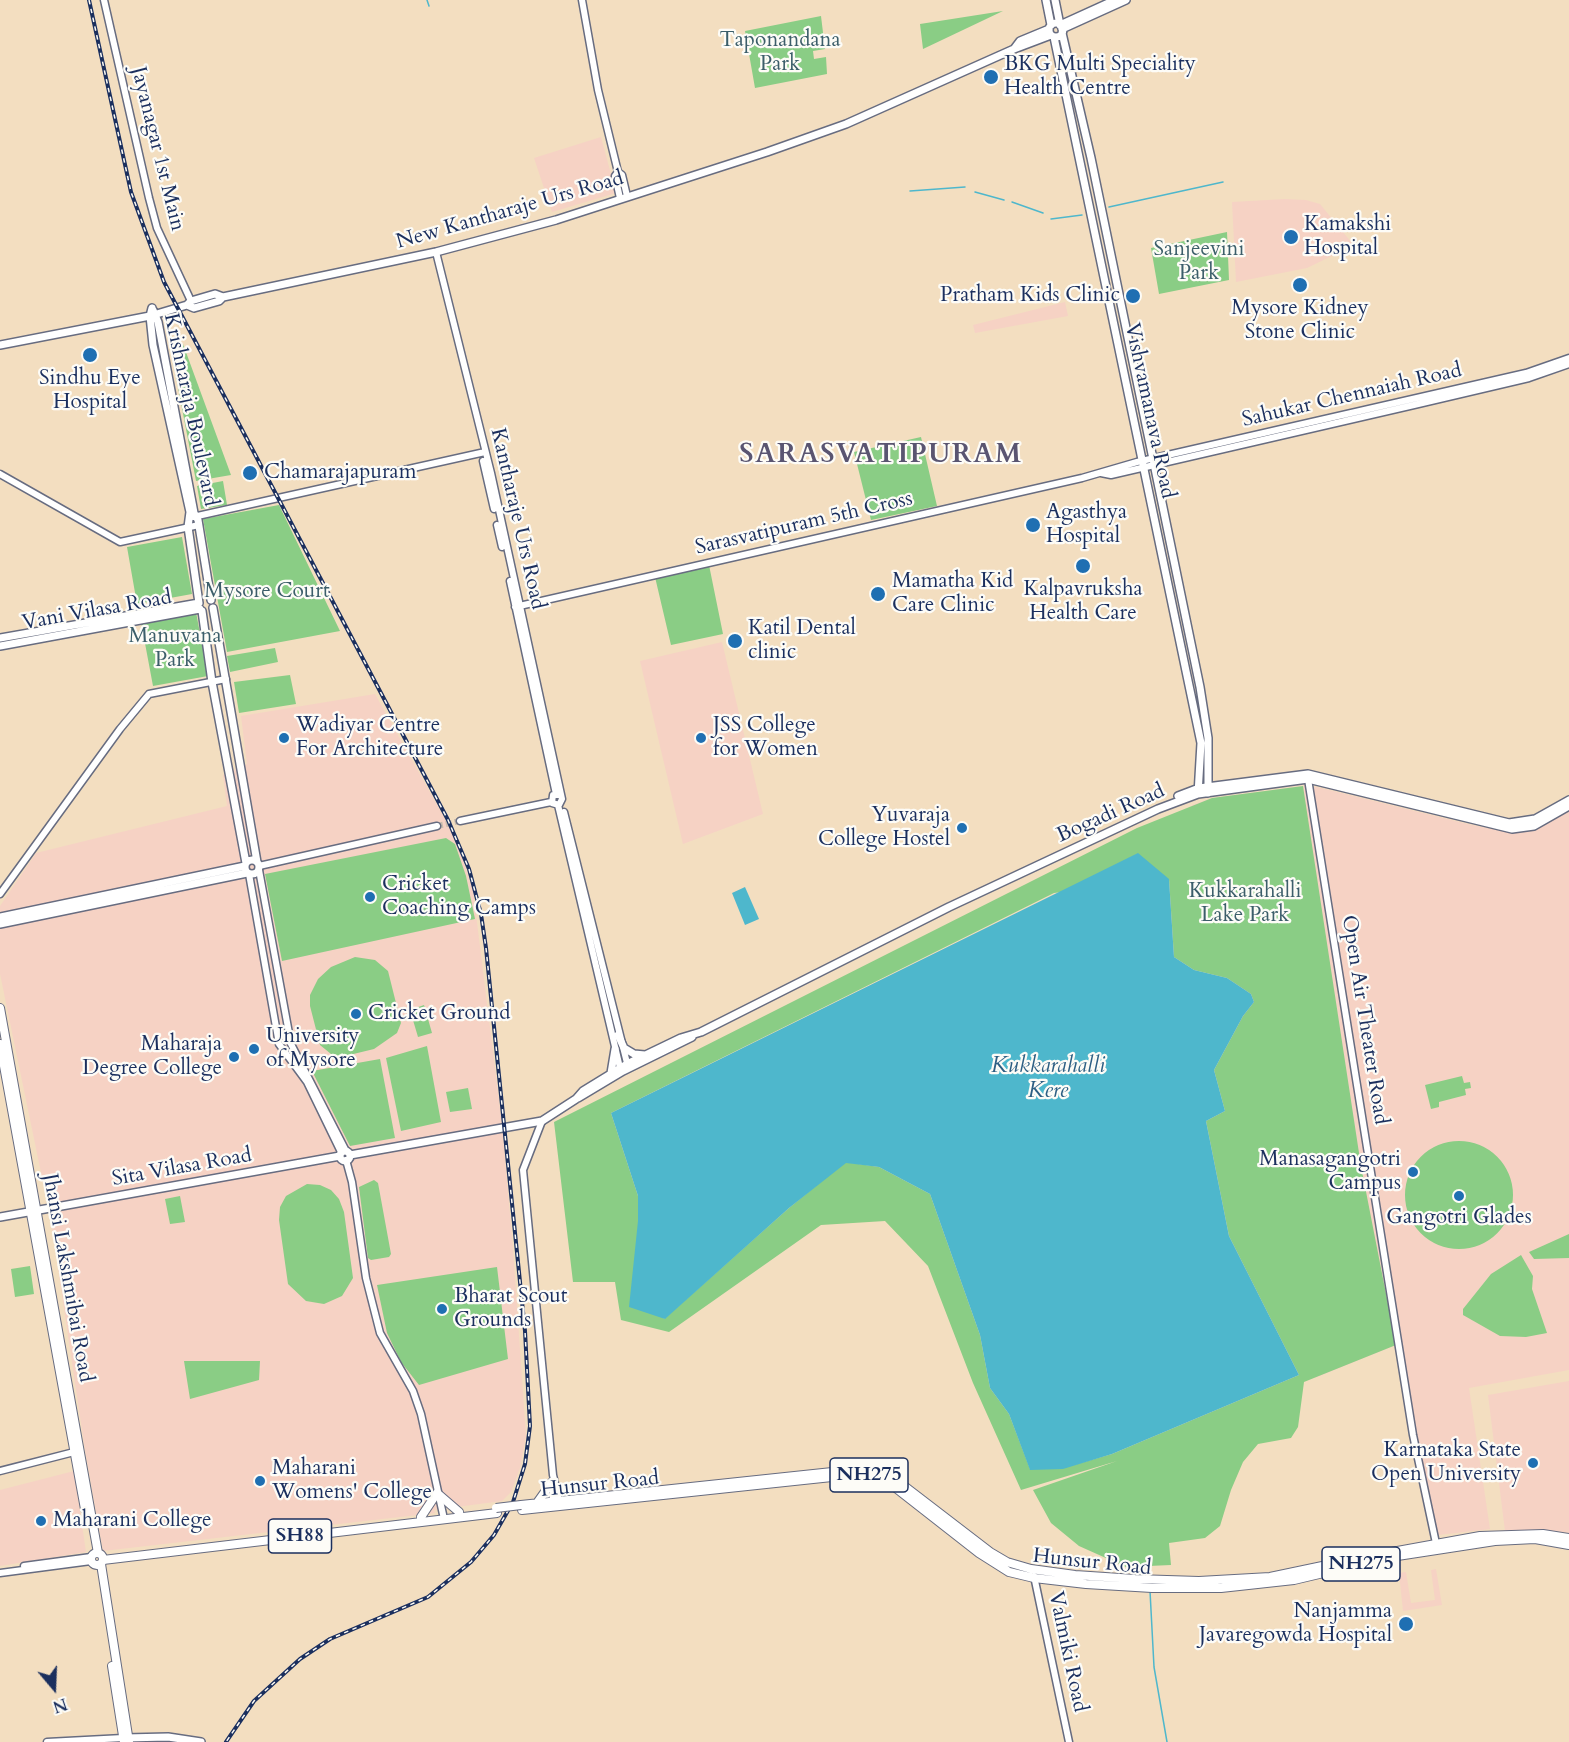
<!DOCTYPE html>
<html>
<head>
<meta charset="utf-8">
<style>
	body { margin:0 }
	#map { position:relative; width:1569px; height:1742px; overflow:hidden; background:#f3dec0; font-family:Cardo,serif }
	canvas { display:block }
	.north { position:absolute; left:24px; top:1658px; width:60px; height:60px; -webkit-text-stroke:4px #fdfcf7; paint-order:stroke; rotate:161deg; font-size:16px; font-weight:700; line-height:24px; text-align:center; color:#1b2f5e }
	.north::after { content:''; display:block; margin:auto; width:21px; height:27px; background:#1b2f5e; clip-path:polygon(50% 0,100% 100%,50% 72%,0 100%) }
</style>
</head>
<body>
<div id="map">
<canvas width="1569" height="1742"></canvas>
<div class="north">N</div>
</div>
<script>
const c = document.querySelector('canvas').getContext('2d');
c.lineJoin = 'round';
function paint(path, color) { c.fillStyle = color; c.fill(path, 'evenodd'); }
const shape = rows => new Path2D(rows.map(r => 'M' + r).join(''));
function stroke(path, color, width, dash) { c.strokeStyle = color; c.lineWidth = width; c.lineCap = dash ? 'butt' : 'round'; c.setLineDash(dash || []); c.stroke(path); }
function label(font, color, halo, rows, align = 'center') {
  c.font = font + ' Cardo,serif'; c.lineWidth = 4.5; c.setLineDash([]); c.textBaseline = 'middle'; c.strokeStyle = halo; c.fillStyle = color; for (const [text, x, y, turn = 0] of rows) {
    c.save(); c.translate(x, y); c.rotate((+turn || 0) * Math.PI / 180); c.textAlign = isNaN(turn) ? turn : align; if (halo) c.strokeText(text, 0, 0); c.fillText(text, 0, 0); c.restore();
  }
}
const built = shape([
	[601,137,616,193,552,212,534,158],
	[1285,199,1306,200,1320,204,1352,243,1336,254,1307,268,1236,282,1232,202],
	[1065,302,1068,316,975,333,973,325],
	[722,642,763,814,683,844,640,661],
	[375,694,455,837,473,890,502,1125,513,1249,526,1436,520,1468,511,1492,502,1501,434,1510,435,1513,103,1551,85,1450,51,1221,0,974,0,906,36,853,227,806,223,775,247,764,241,716],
	[1303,786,1317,787,1472,825,1514,833,1536,830,1569,811,1569,1370,1469,1388,1490,1529,1430,1536,1396,1345,1315,1378,1192,805,1212,798],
	[1569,1381,1569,1533,1554,1531,1505,1531,1488,1395],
	[74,1471,86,1552,0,1566,0,1490],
	[1436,1569,1442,1605,1403,1611,1399,1573,1406,1572,1411,1603,1435,1600,1431,1570]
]);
const green = shape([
	[1003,11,923,49,920,24],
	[821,16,825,49,813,51,814,59,826,57,827,74,755,88,745,31],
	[1227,232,1229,280,1159,294,1151,248],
	[183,344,231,475,196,481,170,346],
	[921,437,937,506,871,520,854,452],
	[223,481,227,505,201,509,197,486],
	[279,505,340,631,227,652,203,519],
	[182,537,192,594,137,604,127,547],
	[709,565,723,634,671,645,655,577],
	[196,612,208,676,153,686,141,622],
	[275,648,278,662,230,672,227,656],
	[290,675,296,704,239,713,234,682],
	[1303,786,1361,1166,1396,1345,1304,1382,1298,1427,1291,1438,1258,1444,1243,1462,1231,1490,1220,1526,1205,1538,1169,1543,1171,1565,1126,1567,1079,1546,1051,1523,1033,1490,1117,1461,1021,1490,973,1383,928,1266,885,1221,821,1225,669,1332,621,1320,615,1282,573,1282,554,1122,1137,828,1212,798],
	[1169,879,1174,957,1194,970,1227,978,1251,994,1254,1002,1243,1016,1214,1070,1225,1111,1206,1121,1229,1236,1299,1375,1112,1454,1063,1468,1030,1469,1009,1414,990,1388,980,1335,930,1194,879,1167,845,1162,789,1208,664,1319,638,1221,638,1196,611,1113,1054,893],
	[446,838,455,844,466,876,475,919,282,961,265,874],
	[355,957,375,960,388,971,401,1023,397,1033,374,1049,341,1057,331,1054,320,1045,310,1006,310,995,318,979,331,967],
	[424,1005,432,1033,418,1037,410,1010],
	[427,1046,441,1122,401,1131,386,1058],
	[380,1059,395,1138,350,1146,312,1071],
	[1462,1076,1464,1083,1470,1082,1471,1088,1465,1089,1466,1095,1439,1102,1439,1107,1431,1109,1425,1085],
	[468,1088,472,1109,450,1112,446,1092],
	'1405 1195a54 54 0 1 1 108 0a54 54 0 1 1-108 0Z',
	[374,1180,378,1183,391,1254,389,1257,371,1260,368,1258,359,1187],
	[307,1184,320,1185,331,1190,339,1199,344,1212,353,1278,342,1296,324,1304,306,1301,288,1284,279,1220,280,1207,286,1196],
	[180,1196,185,1222,170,1224,165,1199],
	[1569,1234,1569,1258,1534,1259,1529,1252],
	[1521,1255,1533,1276,1532,1289,1547,1333,1526,1337,1500,1336,1463,1315,1463,1309,1491,1274],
	[30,1266,34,1294,15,1297,11,1269],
	[497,1267,508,1359,419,1385,401,1362,387,1333,377,1285],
	[184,1361,260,1361,259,1380,190,1399]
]);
const water = shape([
	[1138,853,1169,879,1174,957,1194,970,1227,978,1251,994,1254,1002,1243,1016,1214,1070,1225,1111,1206,1121,1229,1236,1299,1375,1112,1454,1063,1469,1030,1470,1009,1414,990,1388,980,1335,930,1194,879,1167,846,1163,789,1208,665,1319,629,1307,638,1221,638,1196,611,1113],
	[745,887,759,919,745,925,732,893]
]);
const stream = shape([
	[427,0,429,6],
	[910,191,965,187],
	[975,192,1004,200],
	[1012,202,1043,213],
	[1109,207,1223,182],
	[1051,219,1082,215],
	[1150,1591,1154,1667,1167,1742]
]);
const tertiaryTunnel = shape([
	[437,826,460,821]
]);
const tertiary = shape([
	[104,0,149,198,157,228,191,301],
	[582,0,598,90,618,172,622,175,627,196],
	[618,172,615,176,620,198],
	[436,252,491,473,562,799,559,805,552,803,553,795,560,795],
	[483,461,494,509],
	[1101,473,1111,475,1414,405,1529,378,1569,364],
	[0,474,120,542,199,525],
	[193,517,485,452],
	[497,525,502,547],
	[510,581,556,794],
	[515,607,1082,478,1137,462,1526,373,1569,358],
	[1308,779,1413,1435,1437,1548],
	[558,805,621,1072],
	[564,812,628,1067],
	[460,821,551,802],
	[259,866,437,826],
	[259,870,291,1044,346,1151],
	[249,874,279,1044,307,1082,341,1152],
	[0,894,120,729,149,694,226,679],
	[542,1121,523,1170,553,1475,560,1505],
	[346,1160,352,1182,366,1278,380,1333,413,1391,421,1414,444,1519],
	[0,1471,78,1451],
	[552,1482,553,1504],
	[24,1566,91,1557],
	[0,1573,91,1561],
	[1034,1576,1069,1742],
	[47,1742,123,1738]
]);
const secondary = shape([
	[1046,0,1051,25],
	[1055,0,1060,25,1115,0],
	'1049 30a7 7 0 1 1 14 0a7 7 0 1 1-14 0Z',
	[1062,29,1126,0],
	[1062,33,1091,158,1200,687,1208,738,1208,793],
	[1054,37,1201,743,1198,794],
	[1014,49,1020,41,1049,29],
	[187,305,191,301,215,294,223,297],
	[153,310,158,322,194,513,198,520,211,600],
	[0,345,150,316,187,305,194,308,219,301,223,297,436,252,556,220,767,152,846,124,1014,49,1051,35],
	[213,608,257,862],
	[202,611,212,682,246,863],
	[0,638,199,603,188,527,190,512,153,345,150,316,152,308],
	[0,646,200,609],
	[1178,796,1199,788,1308,774,1509,823,1535,819,1569,800],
	'245 867a7 7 0 1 1 14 0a7 7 0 1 1-14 0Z',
	[0,917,245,866],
	[0,924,247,873],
	[618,1035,624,1048,634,1054,645,1055],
	[611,1073,615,1049],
	[578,1098,623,1071,692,1037],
	'340 1156a5 5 0 1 1 10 0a5 5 0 1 1-10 0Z',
	[350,1155,542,1121,576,1099,583,1091,627,1064,681,1038,701,1032,949,907,1158,809,1198,794,1308,779,1512,829,1534,826,1569,806],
	[0,1217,340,1156],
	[125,1738,168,1737,201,1742]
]);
const primary = shape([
	[0,1008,98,1553],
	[0,1044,85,1509],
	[537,1503,552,1482],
	[521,1505,870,1468,891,1476,990,1552,1007,1562,1031,1569,1075,1575,1135,1579,1199,1581,1270,1577,1370,1556,1480,1536,1543,1534,1569,1538],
	[522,1510,860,1474,876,1475,887,1481,979,1553,1009,1572,1034,1578,1086,1584,1152,1588,1221,1588,1294,1580,1391,1557,1495,1541,1535,1539,1569,1545],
	[421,1517,437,1493,459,1512],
	'91 1559a6 6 0 1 1 12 0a6 6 0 1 1-12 0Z',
	[103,1560,497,1513],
	[101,1564,129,1742],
	[112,1666,124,1742]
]);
const rail = shape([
	[89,0,131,192,164,282,448,820,469,869,481,914,486,948,525,1331,530,1426,525,1464,513,1502,494,1535,471,1562,428,1597,330,1639,300,1659,254,1701,226,1742]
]);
const primaryBridge = shape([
	[496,1508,521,1505]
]);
const markers = [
	[991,77,8,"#1f6fb2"],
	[1291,237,8,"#1f6fb2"],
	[1300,285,8,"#1f6fb2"],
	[1133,296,8,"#1f6fb2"],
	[90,355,8,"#1f6fb2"],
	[250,473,8,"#1f6fb2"],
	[1033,525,8,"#1f6fb2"],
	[1083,566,8,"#1f6fb2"],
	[878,594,8,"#1f6fb2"],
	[735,641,8,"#1f6fb2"],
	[284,738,6,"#1f6fb2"],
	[701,738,6,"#1f6fb2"],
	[962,828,6,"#1f6fb2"],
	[370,897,6,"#1f6fb2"],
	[356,1014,6,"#1f6fb2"],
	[254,1049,6,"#1f6fb2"],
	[234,1057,6,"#1f6fb2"],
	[1413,1172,6,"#1f6fb2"],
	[1459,1196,6,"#1f6fb2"],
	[442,1309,6,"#1f6fb2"],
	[1533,1463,6,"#1f6fb2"],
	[260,1481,6,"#1f6fb2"],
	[41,1521,6,"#1f6fb2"],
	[1406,1624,8,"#1f6fb2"]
];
const shields = [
	[869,1475,78],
	[300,1536,63],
	[1361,1564,78]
];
const shieldNames = [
	["NH275",869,1475],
	["SH88",300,1536],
	["NH275",1361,1564]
];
const parkNames = [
	["Taponandana",780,41],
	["Park",780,65],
	["Sanjeevini",1199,250],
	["Park",1199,274],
	["Mysore Court",267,592],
	["Manuvana",175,637],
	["Park",175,661],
	["Kukkarahalli",1245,892],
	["Lake Park",1245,916]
];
const poiNames = [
	["BKG Multi Speciality",1004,65],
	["Health Centre",1004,89],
	["Kamakshi",1304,225],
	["Hospital",1304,249],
	["Pratham Kids Clinic",1120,296,"right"],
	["Mysore Kidney",1300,309,"center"],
	["Stone Clinic",1300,333,"center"],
	["Sindhu Eye",90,379,"center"],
	["Hospital",90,403,"center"],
	["Chamarajapuram",264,473],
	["Agasthya",1046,513],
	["Hospital",1046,537],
	["Mamatha Kid",892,582],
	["Care Clinic",892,606],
	["Kalpavruksha",1083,590,"center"],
	["Health Care",1083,614,"center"],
	["Katil Dental",748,629],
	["clinic",748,653],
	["Wadiyar Centre",296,726],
	["For Architecture",296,750],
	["JSS College",713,726],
	["for Women",713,750],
	["Yuvaraja",950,816,"right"],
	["College Hostel",950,840,"right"],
	["Cricket",382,885],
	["Coaching Camps",382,909],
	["Cricket Ground",368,1014],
	["University",266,1037],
	["of Mysore",266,1061],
	["Maharaja",222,1045,"right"],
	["Degree College",222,1069,"right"],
	["Manasagangotri",1401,1160,"right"],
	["Campus",1401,1184,"right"],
	["Gangotri Glades",1459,1218,"center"],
	["Bharat Scout",454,1297],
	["Grounds",454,1321],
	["Karnataka State",1521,1451,"right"],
	["Open University",1521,1475,"right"],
	["Maharani",272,1469],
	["Womens' College",272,1493],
	["Maharani College",53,1521],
	["Nanjamma",1392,1612,"right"],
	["Javaregowda Hospital",1392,1636,"right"]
];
const streetNames = [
	["Jayanagar 1st Main",157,149,76],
	["New Kantharaje Urs Road",510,211,-16],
	["Sahukar Chennaiah Road",1352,396,-13],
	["Krishnaraja Boulevard",190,410,78],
	["Vishvamanava Road",1149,411,78],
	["Kantharaje Urs Road",517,519,77],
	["Sarasvatipuram 5th Cross",804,524,-13],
	["Vani Vilasa Road",97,611,-10],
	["Bogadi Road",1111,814,-24],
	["Open Air Theater Road",1364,1020,81],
	["Sita Vilasa Road",182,1168,-10],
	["Jhansi Lakshmibai Road",67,1278,80],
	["Hunsur Road",600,1485,-6],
	["Hunsur Road",1092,1563,6],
	["Valmiki Road",1067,1652,78]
];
const waterNames = [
	["Kukkarahalli",1048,1067],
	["Kere",1048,1092]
];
const districtNames = [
	["SARASVATIPURAM",881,456]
];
paint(built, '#f6d2c4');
paint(green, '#8acd85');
paint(water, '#4eb7cc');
stroke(stream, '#4eb7cc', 1.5);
stroke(tertiaryTunnel, '#c8bbac', 6, [6, 3]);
stroke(tertiary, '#676c80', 9);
stroke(secondary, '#676c80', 10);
stroke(primary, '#676c80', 10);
stroke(tertiary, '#fff', 6);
stroke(secondary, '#fff', 7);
stroke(primary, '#fff', 8);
stroke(rail, '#1b2f5e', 4);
stroke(rail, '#fdfcf7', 1.5, [4.5]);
stroke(primaryBridge, '#676c80', 10, []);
stroke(primaryBridge, '#fff', 8);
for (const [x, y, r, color] of markers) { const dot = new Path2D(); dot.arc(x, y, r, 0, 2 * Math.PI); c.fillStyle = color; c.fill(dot); stroke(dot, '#fdfcf7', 2); }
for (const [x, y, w] of shields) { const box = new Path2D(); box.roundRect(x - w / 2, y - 17, w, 34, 4.5); c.fillStyle = '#fdfcf7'; c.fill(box); stroke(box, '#1b2f5e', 1.5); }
label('bold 20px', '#1b2f5e', null, shieldNames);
label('21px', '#3c5e6a', '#fdfcf7', parkNames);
label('21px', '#1b2f5e', '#fdfcf7', poiNames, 'left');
label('21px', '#1b2f5e', '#fdfcf7', streetNames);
label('italic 22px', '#2d5f84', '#fdfcf7', waterNames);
c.letterSpacing = '1.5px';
label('bold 27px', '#5a5571', '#fdfcf7', districtNames);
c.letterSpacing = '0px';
</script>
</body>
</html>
